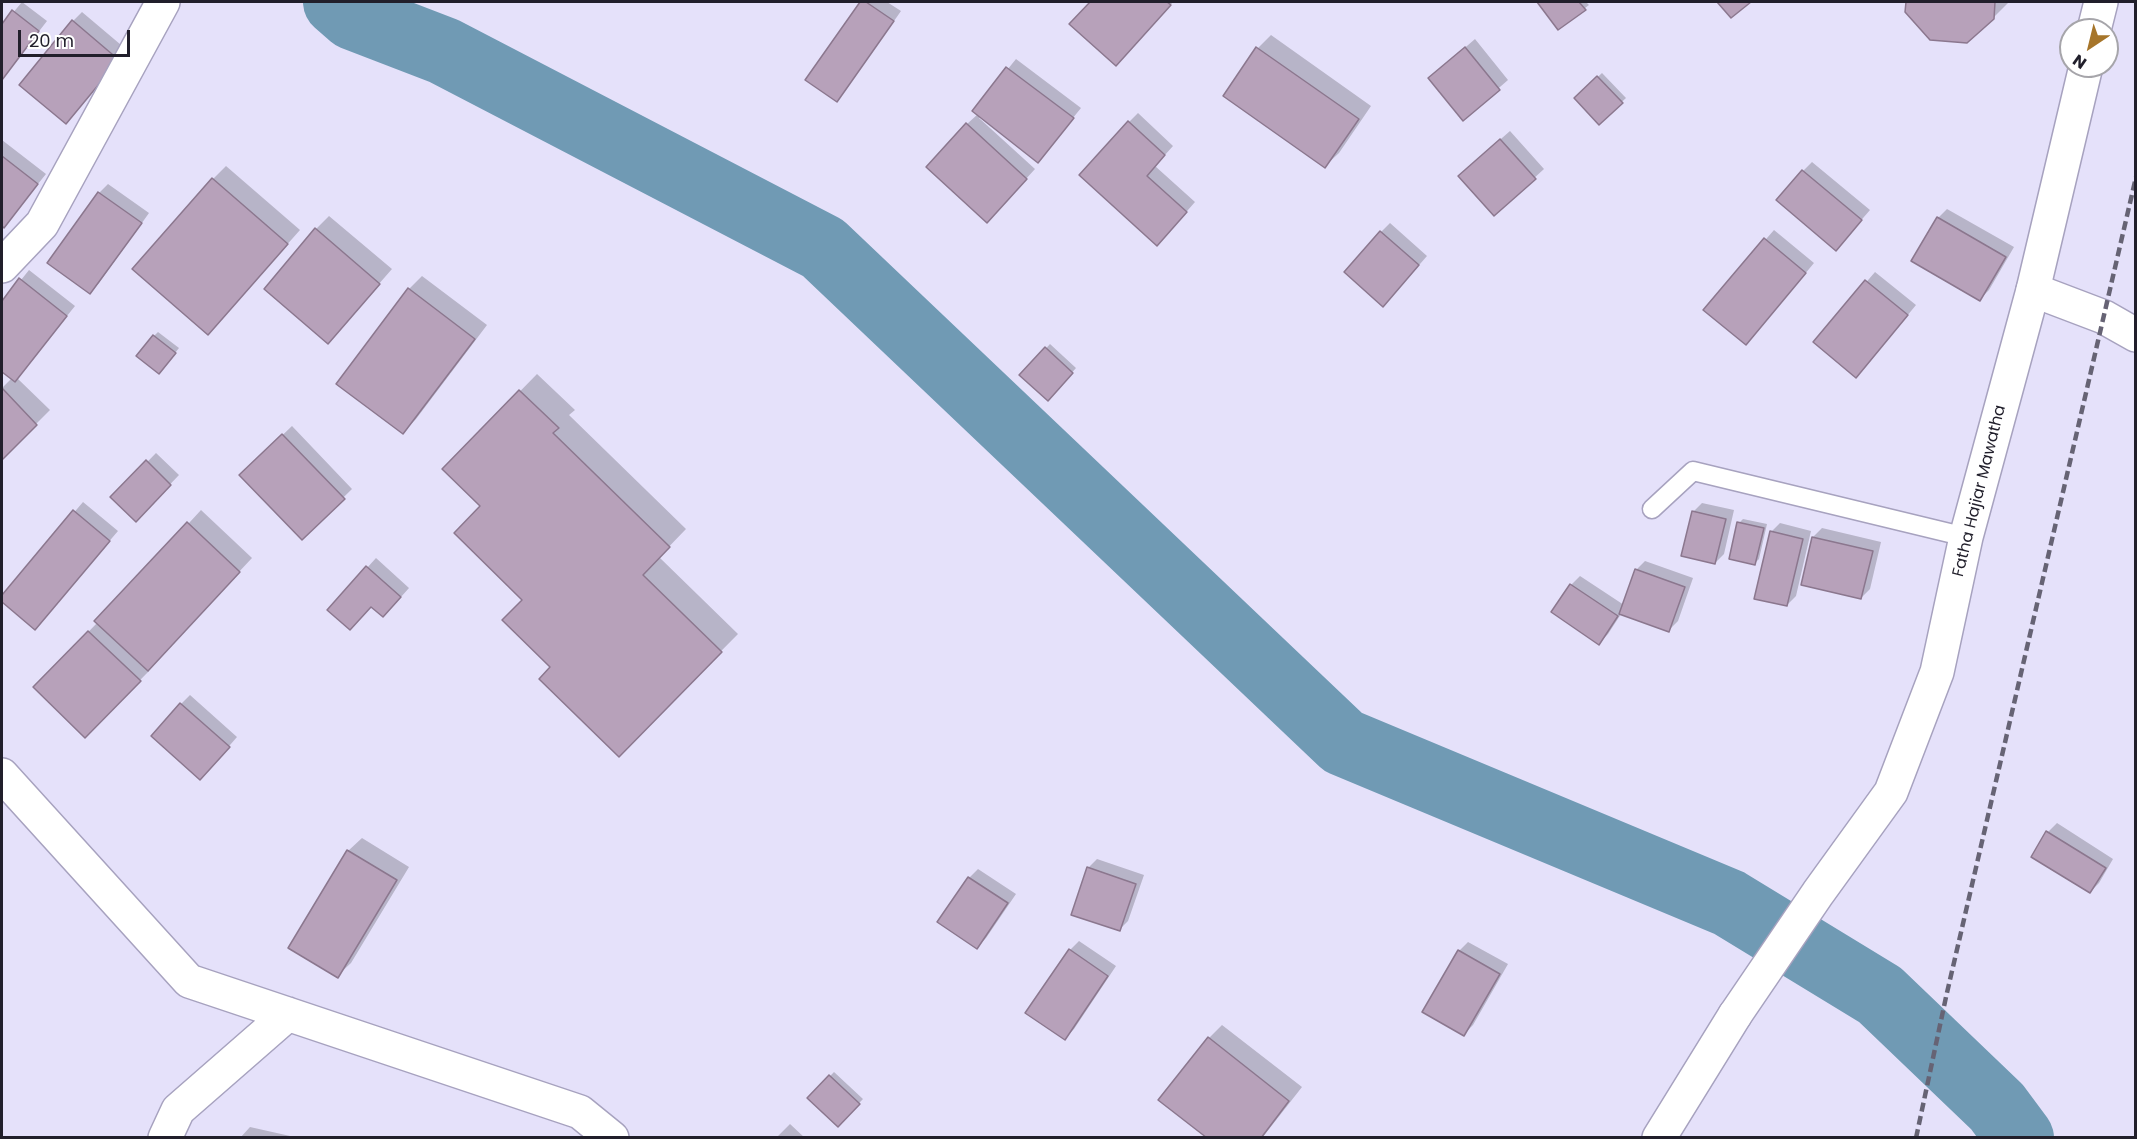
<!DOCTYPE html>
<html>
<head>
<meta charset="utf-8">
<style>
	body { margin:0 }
	#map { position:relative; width:2137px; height:1139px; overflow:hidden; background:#e5e1fa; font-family:Poppins,sans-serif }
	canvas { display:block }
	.frame { position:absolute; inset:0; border:3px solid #211f2b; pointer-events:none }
	.north { position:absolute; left:2059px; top:18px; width:60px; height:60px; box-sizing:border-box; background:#fff; border:2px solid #a6a5aa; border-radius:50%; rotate:215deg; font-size:16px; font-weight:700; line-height:24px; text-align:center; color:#211f2b }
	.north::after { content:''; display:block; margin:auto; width:21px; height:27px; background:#a6752a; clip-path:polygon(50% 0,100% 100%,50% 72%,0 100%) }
	.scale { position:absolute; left:18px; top:30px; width:112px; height:27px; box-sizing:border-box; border:3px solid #211f2b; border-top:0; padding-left:8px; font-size:18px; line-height:21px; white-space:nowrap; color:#211f2b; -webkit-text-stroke:4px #fff; paint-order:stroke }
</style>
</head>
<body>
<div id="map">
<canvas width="2137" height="1139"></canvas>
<div class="frame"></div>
<div class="north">N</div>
<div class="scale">20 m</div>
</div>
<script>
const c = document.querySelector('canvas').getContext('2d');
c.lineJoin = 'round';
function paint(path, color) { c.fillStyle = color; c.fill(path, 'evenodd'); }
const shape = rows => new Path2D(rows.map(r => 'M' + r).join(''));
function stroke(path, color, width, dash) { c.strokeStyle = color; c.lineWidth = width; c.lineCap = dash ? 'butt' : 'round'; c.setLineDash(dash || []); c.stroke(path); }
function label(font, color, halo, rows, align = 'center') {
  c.font = font + ' Poppins,sans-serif'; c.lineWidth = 6; c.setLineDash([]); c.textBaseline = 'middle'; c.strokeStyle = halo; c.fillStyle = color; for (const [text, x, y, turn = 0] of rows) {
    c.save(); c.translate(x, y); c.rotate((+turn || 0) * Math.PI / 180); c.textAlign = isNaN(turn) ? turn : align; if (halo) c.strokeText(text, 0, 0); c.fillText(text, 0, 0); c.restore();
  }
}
const shadow = shape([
	[22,2,47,21,2,79,2,26],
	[862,2,887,2,901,11,845,91,836,100,807,80],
	[1092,2,1173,2,1125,55,1072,24],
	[1540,2,1586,2,1589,5,1559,28],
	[1908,2,2009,2,1993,18,1907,12],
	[82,12,127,50,66,122,73,21],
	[1271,35,1371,106,1339,153,1325,166,1258,48],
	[1475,39,1508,80,1463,119,1437,72],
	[1016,59,1081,108,1038,161,980,116,979,118,1035,169,996,212,967,124,978,114,974,111],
	[1602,73,1626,98,1599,123,1576,98],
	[1138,113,1173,146,1155,166,1195,202,1166,235,1129,122],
	[1510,131,1544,169,1495,214,1469,167],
	[2,140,46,174,4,226,2,225],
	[1812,162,1870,210,1844,240,1803,171],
	[226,166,300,230,221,319,213,179],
	[108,184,149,213,99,283,90,292,49,262,99,193],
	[1947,209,2014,247,1989,290,1980,299,1938,218],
	[329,216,392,269,328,342,316,229],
	[1390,223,1427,256,1392,296,1381,232],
	[1774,230,1814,263,1755,334,1705,309],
	[29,270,75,306,17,378,50,410,2,458,2,388,12,378,2,370,2,304],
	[1875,272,1916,305,1865,367,1815,342],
	[422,276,487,325,416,419,403,432,409,289],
	[158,332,179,348,163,368,154,336],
	[1050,344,1076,368,1048,399,1022,375],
	[537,374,575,410,569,415,686,529,659,557,738,634,619,754,552,667,525,600,482,506,444,469],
	[292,426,352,489,302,538,241,475],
	[156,453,179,475,136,520,113,497],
	[83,502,118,531,35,628,2,600,2,597],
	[1702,503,1734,510,1724,554,1715,563,1693,512],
	[201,510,252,558,147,670,149,671,85,736,35,687,98,622],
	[1743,519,1767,524,1759,559,1755,563,1739,523],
	[1780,523,1811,531,1796,596,1787,605,1771,532],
	[1822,528,1881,542,1870,589,1861,598,1813,537],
	[376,558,409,588,392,607,372,605,329,610],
	[1645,561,1693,578,1678,621,1669,630,1621,614,1608,634,1599,643,1571,585,1580,576,1624,605,1636,570],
	[190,695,237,737,209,769,181,704],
	[2057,823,2113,859,2099,883,2090,892,2048,832],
	[362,838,409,867,351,963,337,976,348,851],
	[1097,859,1144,875,1128,921,1119,930,1088,868],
	[978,869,1016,894,986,938,977,947,939,921,969,878],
	[1079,941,1116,966,1074,1029,1065,1038,1070,950],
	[1468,942,1508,964,1473,1025,1464,1034,1459,951],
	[1222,1025,1302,1087,1262,1138,1209,1138,1209,1038],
	[834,1072,863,1099,838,1125,809,1098],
	[790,1124,805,1138,776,1138],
	[250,1127,299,1138,240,1138]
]);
const river = shape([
	[337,2,353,16,444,51,823,248,1343,742,1729,903,1880,995,1997,1107,2020,1138]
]);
const building = shape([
	[860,2,866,2,894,21,837,102,805,80,860,2],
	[1090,2,1167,2,1171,5,1116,66,1069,24,1090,2],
	[1537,2,1579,2,1586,10,1558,30,1537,2],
	[1717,2,1751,2,1731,18,1717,2],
	[1906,2,1995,2,1994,19,1967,43,1930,40,1905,12,1906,2],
	[12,10,39,31,2,80,2,24,12,10],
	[72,20,119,60,66,124,19,85,72,20],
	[1256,47,1359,119,1325,168,1223,96,1256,47],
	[1465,47,1500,90,1463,121,1428,78,1465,47],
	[1006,67,1074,118,1038,163,972,111,1006,67],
	[1597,76,1623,103,1599,125,1574,98,1597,76],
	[1128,121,1165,155,1147,176,1187,212,1157,246,1079,175,1128,121],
	[966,123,1027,179,987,223,926,167,966,123],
	[1500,139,1536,179,1494,216,1458,176,1500,139],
	[2,156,38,184,4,228,2,226,2,156],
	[1802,170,1862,220,1836,251,1776,200,1802,170],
	[212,178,288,244,208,335,132,269,212,178],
	[98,192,142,223,90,294,47,263,98,192],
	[1937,217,2006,257,1980,301,1911,261,1937,217],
	[315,228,380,284,328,344,264,289,315,228],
	[1380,231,1419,265,1383,307,1344,272,1380,231],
	[1764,238,1806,273,1746,345,1703,310,1764,238],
	[19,278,67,316,15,382,2,372,2,301,19,278],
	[1865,280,1908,315,1856,378,1813,342,1865,280],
	[408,288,475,339,403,434,336,384,408,288],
	[153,335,176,353,159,374,136,356,153,335],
	[1045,347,1073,373,1048,401,1019,375,1045,347],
	[2,388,37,425,2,460,2,388],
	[519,390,559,428,553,433,670,547,643,575,722,652,619,757,539,679,550,667,502,620,522,600,454,533,480,506,442,469,519,390],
	[282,434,345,499,302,540,239,475,282,434],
	[146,460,171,485,136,522,110,497,146,460],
	[73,510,110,541,35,630,2,602,2,595,73,510],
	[1692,511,1726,519,1715,564,1681,556,1692,511],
	[187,522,240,572,148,671,94,621,187,522],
	[1737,522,1764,528,1755,565,1729,559,1737,522],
	[1770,531,1803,539,1787,606,1754,599,1770,531],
	[1812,537,1873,551,1861,599,1801,585,1812,537],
	[366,566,401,597,383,617,371,607,350,630,327,610,366,566],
	[1635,569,1685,587,1669,632,1619,614,1635,569],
	[1570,584,1618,616,1599,645,1551,612,1570,584],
	[88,631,141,681,85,738,33,687,88,631],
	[180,703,230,747,200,780,151,736,180,703],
	[2046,831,2106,868,2090,893,2031,857,2046,831],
	[347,850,397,880,338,978,288,948,347,850],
	[1087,867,1136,884,1120,931,1071,915,1087,867],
	[968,877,1008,903,977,949,937,922,968,877],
	[1069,949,1108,976,1065,1040,1025,1013,1069,949],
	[1458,950,1500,974,1464,1036,1422,1012,1458,950],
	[1208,1037,1289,1101,1261,1138,1207,1138,1158,1100,1208,1037],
	[829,1075,860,1104,838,1127,807,1098,829,1075]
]);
const service = shape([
	[1652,509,1693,471,1966,537]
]);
const minor = shape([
	[2,266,42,224,163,2],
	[2033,290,2104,317,2136,335],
	[2,775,189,981,580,1112,612,1138],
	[165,1138,178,1110,288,1014]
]);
const tertiary = shape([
	[2094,30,2101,2],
	[1735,1015,1818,893,1891,792,1937,672,1966,537,2033,290,2086,66]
]);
const secondary = shape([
	[1659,1138,1735,1015]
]);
const rail = shape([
	[1916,1138,1946,997,2136,177]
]);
const streetNames = [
	["Fatha Hajiar Mawatha",1980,491,-76]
];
paint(shadow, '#0003');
stroke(river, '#709ab4', 68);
paint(building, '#b7a1ba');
stroke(building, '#8b778e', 1.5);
stroke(service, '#a7a2bf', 21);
stroke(minor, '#a7a2bf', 36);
stroke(tertiary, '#a7a2bf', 36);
stroke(secondary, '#a7a2bf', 36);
stroke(service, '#fff', 18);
stroke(minor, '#fff', 33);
stroke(tertiary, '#fff', 33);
stroke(secondary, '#fff', 33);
stroke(rail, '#666374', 4.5, [9, 4.5]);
label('16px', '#211f2b', '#fff', streetNames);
</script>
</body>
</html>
